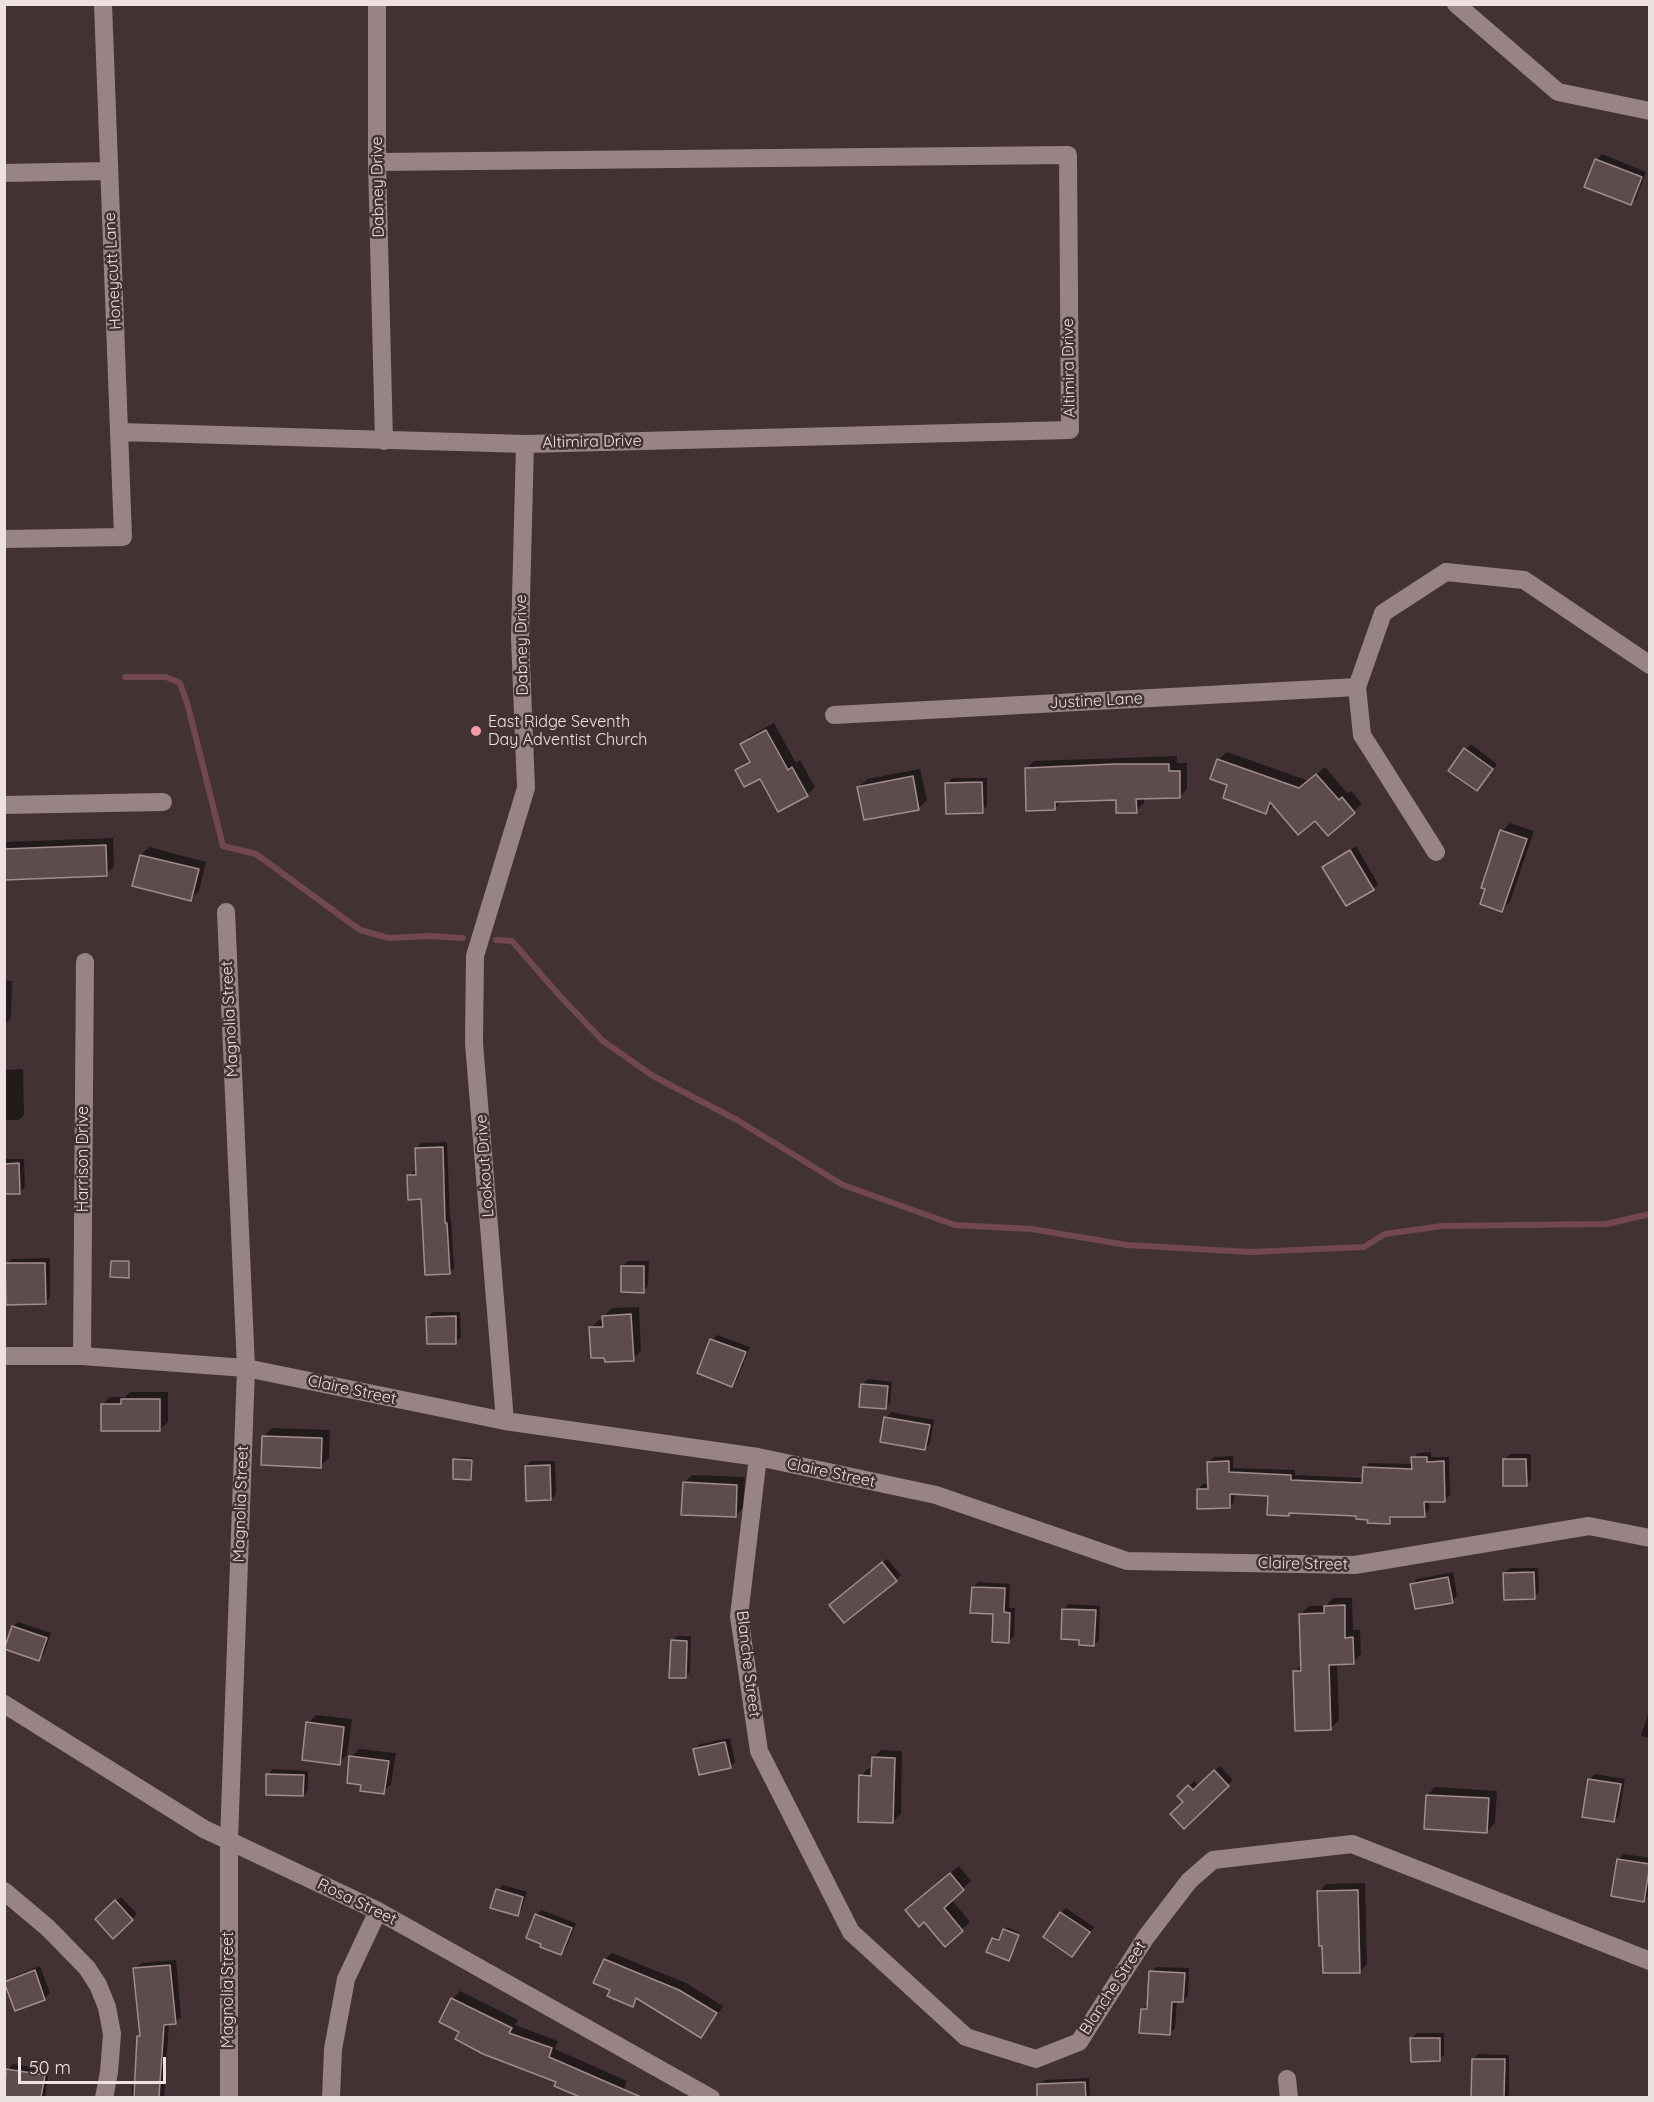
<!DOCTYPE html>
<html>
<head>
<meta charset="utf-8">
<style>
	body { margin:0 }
	#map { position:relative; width:1654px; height:2102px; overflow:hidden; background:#433233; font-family:Quicksand,sans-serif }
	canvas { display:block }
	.frame { position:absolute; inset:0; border:6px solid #ede1e1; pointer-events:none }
	.scale { position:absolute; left:18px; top:2057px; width:148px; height:27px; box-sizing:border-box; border:3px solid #ede1e1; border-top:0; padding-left:8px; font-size:18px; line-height:21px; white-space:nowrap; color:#ede1e1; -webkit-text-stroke:4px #433233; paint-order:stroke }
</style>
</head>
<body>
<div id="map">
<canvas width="1654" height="2102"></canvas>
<div class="frame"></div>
<div class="scale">50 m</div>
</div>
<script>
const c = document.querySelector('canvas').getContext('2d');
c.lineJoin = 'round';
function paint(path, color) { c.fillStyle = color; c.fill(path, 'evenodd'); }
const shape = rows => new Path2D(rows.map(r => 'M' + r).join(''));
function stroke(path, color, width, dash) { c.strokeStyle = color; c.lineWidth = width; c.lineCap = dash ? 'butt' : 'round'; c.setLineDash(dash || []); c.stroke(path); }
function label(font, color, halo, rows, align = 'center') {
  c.font = font + ' Quicksand,sans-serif'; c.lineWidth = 5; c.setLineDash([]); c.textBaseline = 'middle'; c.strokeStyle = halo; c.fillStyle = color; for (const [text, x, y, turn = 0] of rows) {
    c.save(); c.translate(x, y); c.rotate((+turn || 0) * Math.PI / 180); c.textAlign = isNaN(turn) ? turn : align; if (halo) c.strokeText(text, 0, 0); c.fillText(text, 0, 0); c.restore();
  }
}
const shadow = shape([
	[1602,154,1646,172,1636,199,1631,204,1586,186,1597,160],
	[774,723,796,763,800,760,815,787,807,795,760,777,736,770,750,759,742,744,750,736],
	[1471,744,1497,764,1482,784,1466,749],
	[1227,752,1309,781,1325,767,1347,793,1351,791,1362,804,1354,811,1315,819,1274,804,1266,812,1229,784,1218,760],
	[1177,756,1177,763,1187,763,1187,789,1179,797,1144,798,1144,803,1136,811,1118,798,1063,800,1054,809,1026,769,1034,761],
	[920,769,927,800,919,808,859,787,867,779],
	[952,778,987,778,987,806,982,811,947,784],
	[1510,823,1534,831,1510,902,1502,910,1502,831],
	[113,838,114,866,106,875,4,878,4,842],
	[1356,846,1378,884,1373,889,1324,867],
	[149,847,206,862,199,891,191,899,141,855],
	[4,980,12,981,11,1018,6,1023,4,1023],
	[23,1069,24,1115,19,1120,4,1120,4,1070],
	[447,1142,450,1218,451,1218,454,1268,449,1273,423,1197,409,1176,414,1171,417,1171,416,1148,422,1143],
	[4,1159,24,1159,25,1187,19,1192,4,1193],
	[50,1258,50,1298,45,1303,7,1264,12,1259],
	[114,1260,130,1260,130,1274,128,1276,112,1262],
	[628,1261,649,1261,648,1286,643,1291,623,1266],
	[639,1307,641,1351,633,1359,606,1356,591,1328,599,1320,604,1320,604,1316,612,1308],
	[433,1312,460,1312,461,1337,456,1342,428,1317],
	[717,1335,750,1347,737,1380,732,1385,712,1340],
	[868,1379,892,1382,890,1403,885,1408,863,1384],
	[130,1392,168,1392,168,1422,160,1430,102,1405,110,1397,125,1397],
	[891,1412,934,1420,930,1444,924,1449,886,1418],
	[272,1428,330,1430,329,1458,320,1466,264,1436],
	[1431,1452,1431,1457,1449,1457,1450,1495,1445,1500,1429,1501,1429,1510,1424,1515,1394,1516,1389,1522,1358,1514,1292,1512,1288,1515,1270,1494,1234,1493,1234,1502,1229,1507,1198,1489,1203,1484,1209,1484,1209,1462,1214,1457,1233,1456,1233,1468,1295,1470,1295,1475,1364,1478,1364,1468,1369,1463,1413,1464,1413,1458,1418,1453],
	[1510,1454,1531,1454,1531,1479,1526,1484,1504,1460],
	[457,1457,473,1458,472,1476,470,1478,455,1460],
	[531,1461,555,1461,556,1494,551,1499,526,1466],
	[692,1475,745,1477,743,1508,735,1516,684,1483],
	[887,1559,901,1575,896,1580,836,1600],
	[1510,1568,1538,1568,1539,1592,1534,1597,1504,1574],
	[1453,1572,1457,1596,1452,1601,1412,1584,1417,1579],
	[978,1582,1010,1584,1009,1608,1015,1608,1014,1636,1009,1641,995,1613,973,1587],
	[1333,1598,1352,1598,1353,1630,1360,1630,1361,1654,1353,1663,1337,1663,1339,1720,1331,1728,1295,1672,1302,1664,1301,1614,1309,1606,1326,1606],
	[1069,1604,1100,1606,1099,1640,1094,1645,1081,1639,1064,1609],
	[18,1622,51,1633,44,1654,39,1659,13,1627],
	[677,1636,691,1636,690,1672,685,1677,672,1641],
	[1650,1708,1650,1738,1641,1736],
	[316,1715,352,1719,347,1755,339,1763,308,1723],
	[730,1738,735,1762,730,1767,695,1749,700,1744],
	[359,1749,396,1753,391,1784,383,1792,363,1784,351,1757],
	[881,1750,902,1751,901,1814,892,1822,861,1776,869,1768,873,1768,873,1758],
	[1220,1766,1233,1780,1184,1827,1185,1802,1179,1796,1194,1781,1199,1786],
	[273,1769,308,1771,308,1790,303,1795,268,1774],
	[1595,1774,1625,1779,1619,1815,1614,1821,1590,1779],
	[1435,1787,1497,1791,1495,1823,1487,1831,1427,1796],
	[1624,1854,1650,1858,1650,1891,1649,1895,1644,1900,1618,1859],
	[959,1866,971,1881,951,1899,970,1922,945,1945,915,1902],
	[1365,1883,1367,1964,1360,1972,1319,1892,1326,1884],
	[503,1885,527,1892,522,1909,517,1914,497,1890],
	[121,1897,137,1914,113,1936,97,1919],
	[1066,1908,1094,1927,1072,1955,1061,1913],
	[541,1910,576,1923,566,1948,561,1954,536,1915],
	[1007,1927,1020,1933,1009,1959,993,1939,995,1937,1001,1939],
	[612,1953,686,1983,723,2006,708,2029,701,2036,639,1998,632,2005,612,1989,605,1959],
	[176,1960,181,2017,175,2023,169,2023,164,2098,132,2098,132,2086,137,2082,138,2037,141,2033,135,1969,141,1963],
	[40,1966,50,1993,45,1998,13,2010,23,1987,10,1980,14,1976],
	[1156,1967,1189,1968,1188,1996,1183,2001,1177,2000,1175,2028,1170,2033,1142,2009,1149,2004,1151,1972],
	[460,1991,518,2020,515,2025,558,2041,555,2049,627,2081,620,2098,584,2098,556,2085,558,2081,441,2021,453,1999],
	[1417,2033,1444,2033,1444,2055,1439,2060,1412,2038],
	[1478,2054,1509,2055,1509,2096,1507,2098,1472,2098,1473,2060],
	[13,2064,49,2070,45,2098,4,2098,8,2069],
	[1089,2078,1090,2098,1040,2098,1040,2085,1045,2080]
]);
const stream = shape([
	[125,677,166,677,180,683,188,706,223,846,256,854,360,930,389,938,430,936,463,938],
	[496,940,512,941,559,995,603,1041,653,1076,737,1120,843,1185,955,1225,1031,1229,1127,1245,1250,1252,1364,1247,1385,1234,1442,1226,1606,1224,1650,1214]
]);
const building = shape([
	[1595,159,1642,177,1631,205,1584,187,1595,159],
	[766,730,788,770,792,767,808,796,778,812,760,779,744,787,735,770,750,762,740,744,766,730],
	[1464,748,1493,769,1477,791,1448,771,1464,748],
	[1217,759,1299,788,1316,774,1339,800,1342,797,1355,813,1328,836,1315,821,1298,835,1270,802,1266,814,1223,798,1227,785,1210,779,1217,759],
	[1115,764,1169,764,1169,771,1180,771,1180,798,1136,799,1137,813,1116,813,1116,800,1055,802,1055,810,1026,811,1025,768,1115,764],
	[913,776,919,810,864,820,857,787,913,776],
	[982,782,983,813,946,814,945,783,982,782],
	[1500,830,1527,839,1502,912,1480,904,1485,889,1481,888,1500,830],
	[106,845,107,876,4,880,4,849,106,845],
	[1350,850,1374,890,1346,906,1322,867,1350,850],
	[140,855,199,869,191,901,132,886,140,855],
	[443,1147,445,1223,447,1223,450,1274,425,1275,421,1199,408,1200,407,1175,416,1175,415,1148,443,1147],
	[19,1163,20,1194,4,1194,4,1164,19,1163],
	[111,1261,129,1261,129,1278,110,1277,111,1261],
	[5,1263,45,1263,46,1304,6,1305,5,1263],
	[621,1266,644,1266,644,1293,621,1292,621,1266],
	[631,1314,634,1361,605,1362,604,1358,591,1358,589,1327,603,1327,602,1316,631,1314],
	[456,1316,456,1344,427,1344,426,1317,456,1316],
	[710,1339,746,1352,732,1387,697,1373,710,1339],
	[861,1384,888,1386,886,1409,859,1407,861,1384],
	[121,1399,160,1399,160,1431,101,1431,101,1404,121,1404,121,1399],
	[884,1417,930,1425,925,1450,880,1442,884,1417],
	[262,1436,322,1438,321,1468,261,1465,262,1436],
	[1411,1457,1427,1457,1427,1462,1444,1461,1445,1502,1424,1502,1425,1517,1390,1517,1390,1524,1367,1523,1368,1520,1356,1519,1356,1516,1289,1513,1289,1516,1267,1515,1268,1496,1230,1494,1230,1508,1197,1509,1197,1489,1208,1489,1207,1462,1229,1461,1229,1472,1291,1475,1291,1480,1362,1483,1363,1467,1412,1469,1411,1457],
	[453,1459,472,1460,471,1480,453,1479,453,1459],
	[1503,1459,1526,1459,1527,1486,1503,1486,1503,1459],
	[550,1465,551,1500,526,1501,525,1466,550,1465],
	[683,1482,737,1485,736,1517,681,1515,683,1482],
	[882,1562,897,1581,844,1623,829,1605,882,1562],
	[1534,1572,1535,1599,1504,1600,1503,1573,1534,1572],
	[1448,1577,1453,1603,1415,1609,1410,1584,1448,1577],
	[972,1587,1005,1588,1004,1612,1010,1613,1009,1643,992,1642,993,1614,970,1613,972,1587],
	[1345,1605,1345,1638,1353,1637,1354,1664,1329,1665,1331,1730,1295,1731,1293,1671,1301,1671,1299,1614,1324,1613,1324,1606,1345,1605],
	[1062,1609,1096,1610,1094,1646,1079,1645,1079,1640,1061,1639,1062,1609],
	[12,1626,47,1638,39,1661,4,1649,12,1626],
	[671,1640,687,1641,686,1678,669,1678,671,1640],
	[306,1722,344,1727,340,1765,302,1760,306,1722],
	[725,1742,731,1768,699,1775,693,1749,725,1742],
	[349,1756,389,1761,384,1794,360,1791,361,1785,347,1783,349,1756],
	[872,1757,895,1758,893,1823,858,1822,859,1775,871,1776,872,1757],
	[1214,1770,1229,1786,1184,1829,1170,1814,1183,1802,1177,1796,1188,1785,1193,1790,1214,1770],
	[266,1774,304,1775,303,1796,266,1795,266,1774],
	[1588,1779,1621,1784,1614,1822,1582,1817,1588,1779],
	[1426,1795,1489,1798,1487,1833,1424,1829,1426,1795],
	[1617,1859,1650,1864,1644,1902,1611,1896,1617,1859],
	[950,1873,964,1890,944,1908,963,1931,945,1947,924,1922,919,1927,905,1910,950,1873],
	[496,1889,523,1897,518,1916,490,1908,496,1889],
	[1358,1890,1360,1973,1323,1973,1322,1946,1319,1946,1317,1891,1358,1890],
	[115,1900,133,1920,113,1939,95,1919,115,1900],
	[1060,1912,1090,1932,1072,1957,1043,1937,1060,1912],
	[535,1914,572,1928,561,1955,540,1947,541,1944,526,1938,535,1914],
	[1003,1929,1019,1935,1009,1961,986,1952,992,1938,999,1940,1003,1929],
	[604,1959,679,1990,717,2013,701,2038,636,1998,633,2007,607,1996,610,1990,593,1983,604,1959],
	[170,1965,176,2024,164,2025,159,2097,134,2097,137,2036,140,2036,133,1968,170,1965],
	[35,1970,45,2000,15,2011,4,1982,35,1970],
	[1149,1971,1185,1973,1183,2002,1172,2002,1170,2035,1139,2033,1141,2009,1147,2009,1149,1971],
	[451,1998,512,2028,509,2033,552,2048,549,2057,641,2097,580,2097,554,2086,556,2082,483,2054,455,2039,459,2032,439,2022,451,1998],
	[1410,2038,1440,2038,1440,2061,1411,2062,1410,2038],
	[1472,2059,1505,2059,1504,2097,1471,2097,1472,2059],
	[6,2069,45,2075,41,2097,4,2097,6,2069],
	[1085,2082,1086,2097,1037,2097,1037,2084,1085,2082]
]);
const minor = shape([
	[377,4,377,162,384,441],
	[1456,4,1558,92,1650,111],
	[4,173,108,171],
	[120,432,525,444,1070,430,1068,155,377,162],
	[4,539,123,537,103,4],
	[834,715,1357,687],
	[4,805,163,802],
	[1436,852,1362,735,1357,687,1383,613,1446,572,1524,580,1650,665],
	[226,912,246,1368,229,1840,229,2098],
	[4,1356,82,1356,246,1368,505,1421,758,1457,936,1495,1127,1561,1355,1565,1589,1526,1650,1538],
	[82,1356,85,962],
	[505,1421,474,1043,475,956,526,788,520,638,525,444],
	[758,1457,739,1616,759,1751,851,1932,966,2037,1036,2059,1079,2042,1146,1937,1189,1881,1213,1860,1352,1844,1650,1961],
	[4,1704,204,1829,378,1911,711,2098],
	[4,1891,48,1928,87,1968,98,1985,107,2007,112,2034,109,2072,104,2098],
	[1287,2079,1289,2098],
	[331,2098,333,2049,346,1979,378,1911]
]);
const markers = [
	[476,731,6,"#f49aa2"]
];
const streetNames = [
	["Dabney Drive",378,187,-91],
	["Honeycutt Lane",113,271,-93],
	["Altimira Drive",1069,368,-91],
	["Altimira Drive",592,442,-1],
	["Dabney Drive",522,645,-91],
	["Justine Lane",1096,701,-3],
	["Magnolia Street",230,1019,-93],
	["Harrison Drive",83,1159,-90],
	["Lookout Drive",485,1166,-94],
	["Claire Street",352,1390,12],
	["Claire Street",831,1473,12],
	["Magnolia Street",241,1504,-88],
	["Claire Street",1303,1564,1],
	["Blanche Street",748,1664,83],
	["Rosa Street",357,1902,26],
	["Blanche Street",1113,1988,-57],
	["Magnolia Street",228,1990,-90]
];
const poiNames = [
	["East Ridge Seventh",488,722],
	["Day Adventist Church",488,740]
];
paint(shadow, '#0007');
stroke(stream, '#714850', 6);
paint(building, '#5e4c4d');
stroke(building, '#a28d8e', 1.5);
stroke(minor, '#998485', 18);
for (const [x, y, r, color] of markers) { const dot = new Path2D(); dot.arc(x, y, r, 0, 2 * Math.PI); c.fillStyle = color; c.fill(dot); stroke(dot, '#433233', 2); }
label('16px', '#ede1e1', '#433233', streetNames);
label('16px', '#ede1e1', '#433233', poiNames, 'left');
</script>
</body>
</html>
